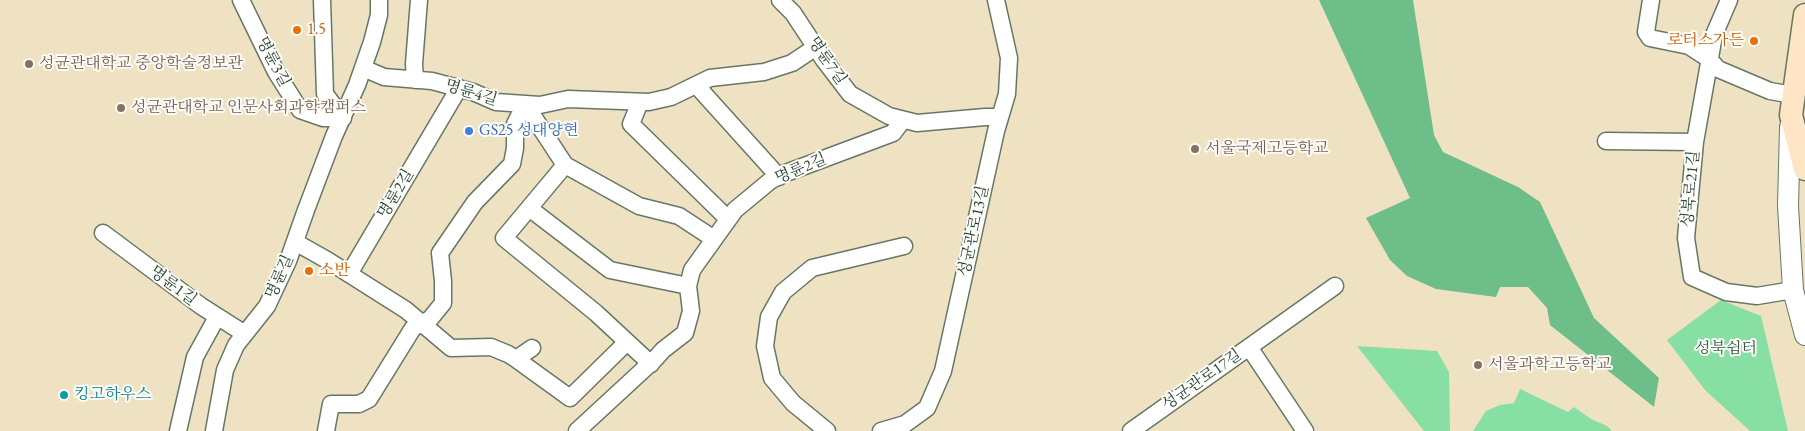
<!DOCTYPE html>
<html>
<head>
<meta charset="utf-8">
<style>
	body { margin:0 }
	canvas { display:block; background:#eee2c3 }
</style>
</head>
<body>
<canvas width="1805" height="431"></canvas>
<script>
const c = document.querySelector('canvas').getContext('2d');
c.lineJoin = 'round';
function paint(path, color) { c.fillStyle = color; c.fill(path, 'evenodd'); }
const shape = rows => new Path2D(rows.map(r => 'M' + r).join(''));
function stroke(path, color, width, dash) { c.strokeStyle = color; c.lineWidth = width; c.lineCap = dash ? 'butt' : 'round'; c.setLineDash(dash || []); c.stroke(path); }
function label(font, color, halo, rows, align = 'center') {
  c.font = font + ' "EB Garamond","Noto Serif KR",serif'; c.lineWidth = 4; c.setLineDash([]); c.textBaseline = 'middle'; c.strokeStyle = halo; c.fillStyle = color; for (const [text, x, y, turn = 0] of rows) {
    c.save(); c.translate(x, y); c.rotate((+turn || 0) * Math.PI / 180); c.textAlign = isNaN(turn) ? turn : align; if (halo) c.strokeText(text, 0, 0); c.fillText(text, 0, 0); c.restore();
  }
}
const green = shape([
	[1721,300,1761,316,1788,431,1750,431,1705,390,1667,340],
	[1357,346,1437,351,1449,372,1450,431,1424,431],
	[1520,389,1568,412,1574,407,1591,419,1607,426,1612,431,1473,431,1486,411,1500,405,1514,403]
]);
const forest = shape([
	[1319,0,1413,0,1434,135,1443,152,1518,187,1540,202,1594,318,1659,378,1654,407,1550,325,1547,308,1528,287,1500,287,1496,297,1436,289,1407,276,1390,260,1366,218,1410,198]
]);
const minor = shape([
	[241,0,276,72,300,110,323,118,343,118],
	[322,0,325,94,343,118],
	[780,0,793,13,824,60,850,94,889,116,917,123,985,117,1000,117],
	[1651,0,1646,32,1650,38,1689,46,1709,59,1718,69,1770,91,1793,95],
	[1729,0,1714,35,1695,142,1686,238,1692,277,1726,292,1757,296,1793,290],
	[363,68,384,77,432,81,473,92,496,102,540,105,568,99,649,102,671,97,710,78,764,72,792,63,816,47],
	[415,80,414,64,419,0],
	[696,85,779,177],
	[640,102,631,124,728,219],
	[525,104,565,165,639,206,679,216,714,239],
	[1606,141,1695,142],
	[565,165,504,238,596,313,651,364],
	[529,208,610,270,688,286],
	[103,233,201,306,245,334],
	[295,242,327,260,406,310,451,348,491,347,508,354,516,359,532,348],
	[349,274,459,88],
	[1249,347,1305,431],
	[516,359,570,398,627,342],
	[178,431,195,357,217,317],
	[214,431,225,370,236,345,267,306,288,261,306,210,334,136,357,85,372,42,379,15,379,0],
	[326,431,331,404,359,404,369,399,413,328,430,319,443,303,443,281,440,253,475,202,512,164,515,148,515,124,525,104],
	[577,431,655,359,663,350,685,333,691,311,688,286,692,270,735,210,770,181,783,174,893,133,903,120],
	[827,431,793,403,772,378,765,346,769,317,783,292,812,268,904,246],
	[881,431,905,424,927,408,943,371,996,131,1007,94,1009,58,996,0],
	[1131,431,1335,286]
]);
const tertiary = shape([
	[1790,127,1788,206,1793,290,1805,335]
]);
const secondary = shape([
	[1805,15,1791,115,1805,169]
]);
const markers = [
	[297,30,5,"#e8710a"],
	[1754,41,5,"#e8710a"],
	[29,64,5,"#8d6e63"],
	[121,108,5,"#8d6e63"],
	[469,131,5,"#3f7fe0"],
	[1195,149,5,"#8d6e63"],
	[309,271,5,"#e8710a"],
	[1478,365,5,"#8d6e63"],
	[64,395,5,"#0f9aa8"]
];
const foodNames = [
	["1.5",307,30],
	["로터스가든",1744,41,"right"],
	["소반",319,271]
];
const streetNames = [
	["명륜7길",827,61,55],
	["명륜3길",273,62,62],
	["명륜4길",471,93,17],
	["명륜2길",801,169,-23],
	["성북로21길",1691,189,-85],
	["명륜2길",396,194,-59],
	["성균관로13길",974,231,-78],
	["명륜길",280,277,-66],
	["명륜1길",173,286,37],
	["성균관로17길",1202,380,-35]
];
const educationNames = [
	["성균관대학교 중앙학술정보관",39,64],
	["성균관대학교 인문사회과학캠퍼스",131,108],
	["서울국제고등학교",1205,149],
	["서울과학고등학교",1488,365]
];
const shopNames = [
	["GS25 성대양현",479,131]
];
const parkNames = [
	["성북쉼터",1726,349]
];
const cultureNames = [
	["킹고하우스",74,395]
];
paint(green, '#88dfa3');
paint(forest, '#6ebe89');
stroke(minor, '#677766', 19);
stroke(tertiary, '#677766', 22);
stroke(secondary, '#677766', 25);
stroke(minor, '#fff', 16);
stroke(tertiary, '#fff', 20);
stroke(secondary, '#fee5c5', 22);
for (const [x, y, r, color] of markers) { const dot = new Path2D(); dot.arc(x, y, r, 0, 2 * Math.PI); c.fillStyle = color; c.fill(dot); stroke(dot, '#fdfcf7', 2); }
label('16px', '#c56008', '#fdfcf7', foodNames, 'left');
label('16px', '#1f3d34', '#fdfcf7', streetNames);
label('16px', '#785e54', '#fdfcf7', educationNames, 'left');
label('16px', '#366cbe', '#fdfcf7', shopNames, 'left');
label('16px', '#345d4a', '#fdfcf7', parkNames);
label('16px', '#0d838f', '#fdfcf7', cultureNames, 'left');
</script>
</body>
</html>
